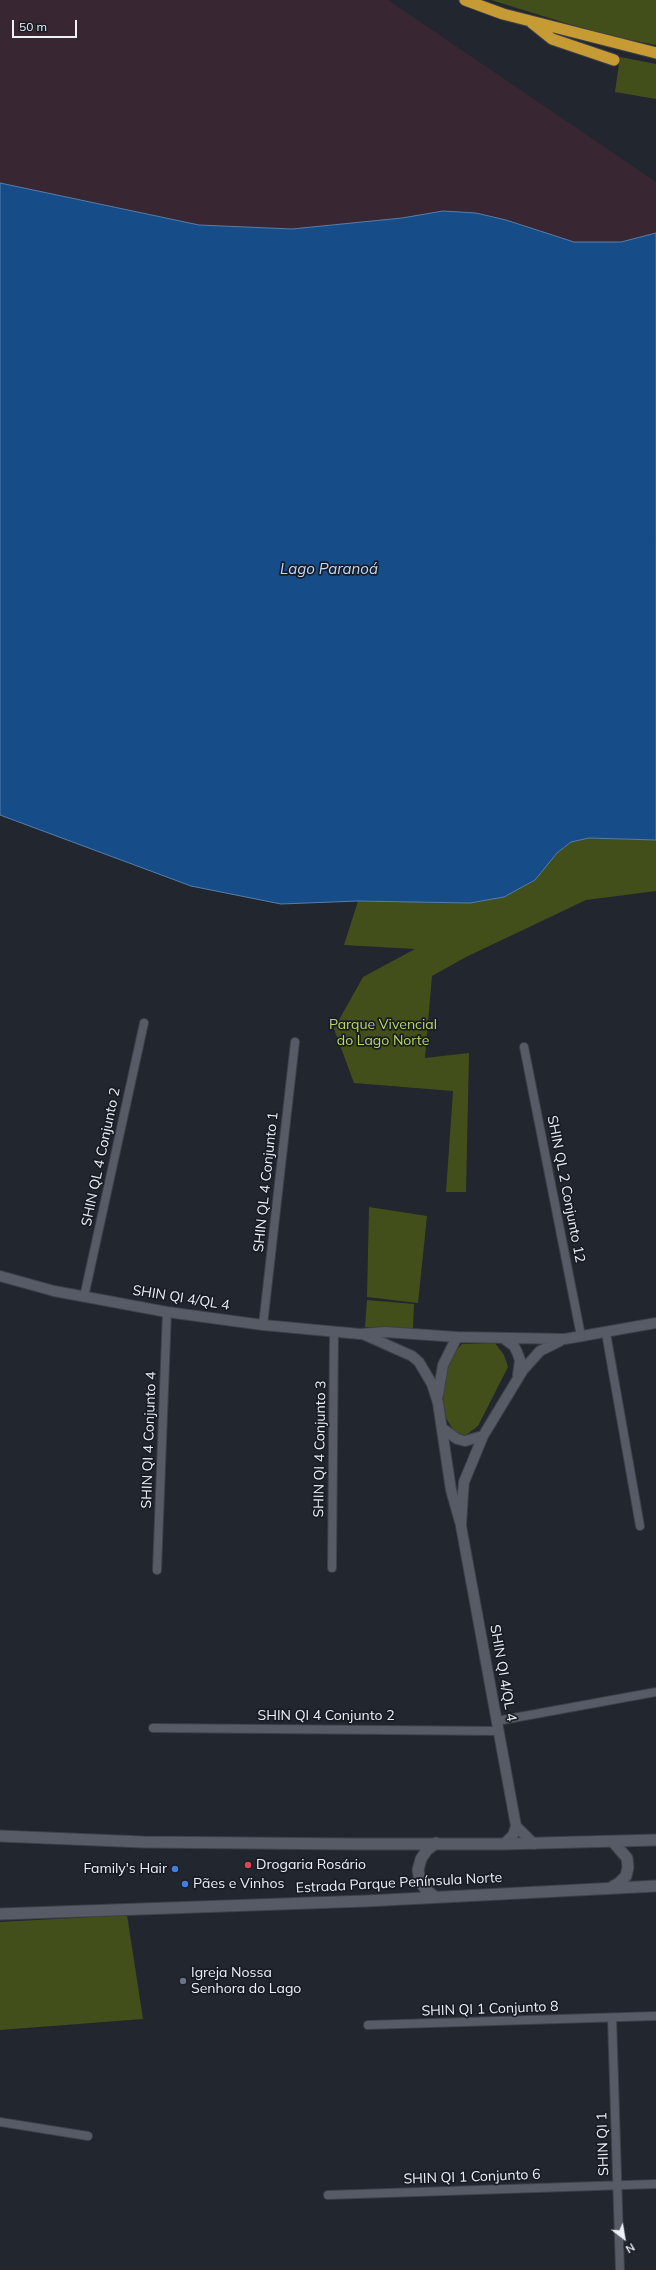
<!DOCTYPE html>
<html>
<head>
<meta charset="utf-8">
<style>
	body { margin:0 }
	#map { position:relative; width:656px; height:2270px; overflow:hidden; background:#22262f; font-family:Mulish,sans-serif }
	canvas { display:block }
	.north { position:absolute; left:604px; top:2218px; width:40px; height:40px; -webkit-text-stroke:3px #181c25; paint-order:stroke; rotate:149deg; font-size:11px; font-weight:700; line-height:16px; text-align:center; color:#edf0f7 }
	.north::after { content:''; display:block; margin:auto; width:14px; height:18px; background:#edf0f7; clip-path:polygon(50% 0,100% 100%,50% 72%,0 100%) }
	.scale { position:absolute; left:12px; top:20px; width:65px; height:18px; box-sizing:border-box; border:2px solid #edf0f7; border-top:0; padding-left:5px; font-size:12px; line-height:14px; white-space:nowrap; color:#edf0f7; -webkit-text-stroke:3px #181c25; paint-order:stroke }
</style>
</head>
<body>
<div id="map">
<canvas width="656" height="2270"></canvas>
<div class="north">N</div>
<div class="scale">50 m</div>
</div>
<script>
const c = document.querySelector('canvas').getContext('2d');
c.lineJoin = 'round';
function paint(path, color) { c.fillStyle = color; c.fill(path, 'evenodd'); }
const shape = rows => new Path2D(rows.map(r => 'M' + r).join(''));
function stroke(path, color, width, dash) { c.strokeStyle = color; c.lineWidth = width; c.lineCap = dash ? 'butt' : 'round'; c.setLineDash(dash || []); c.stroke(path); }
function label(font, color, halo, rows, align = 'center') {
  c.font = font + ' Mulish,sans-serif'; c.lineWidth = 3.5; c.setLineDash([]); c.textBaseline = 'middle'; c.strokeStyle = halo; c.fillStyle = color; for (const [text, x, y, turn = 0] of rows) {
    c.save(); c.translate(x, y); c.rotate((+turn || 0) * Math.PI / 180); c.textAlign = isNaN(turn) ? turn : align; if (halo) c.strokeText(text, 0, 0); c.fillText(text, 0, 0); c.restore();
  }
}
const education = shape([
	[0,0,388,0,656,182,656,233,621,242,574,242,506,220,476,213,443,211,402,218,292,229,199,225,0,183]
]);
const green = shape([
	[491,0,656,0,656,45,601,34],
	[620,57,656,64,656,99,615,92],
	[589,838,656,840,656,891,586,900,466,957,432,976,425,1058,469,1053,466,1192,446,1192,453,1091,354,1083,334,1029,363,977,415,949,344,945,358,901,470,903,504,897,535,880,557,853,571,842],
	[369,1207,427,1216,418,1303,367,1297],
	[367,1300,414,1304,413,1329,365,1327],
	[495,1343,504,1355,508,1367,478,1426,466,1435,455,1433,446,1418,442,1395,450,1357,462,1344],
	[127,1915,143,2019,0,2030,0,1922]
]);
const water = shape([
	[0,183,199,225,292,229,402,218,443,211,476,213,506,220,574,242,621,242,656,233,656,840,589,838,571,842,557,853,535,880,504,897,470,903,358,901,281,904,191,886,0,815,0,183]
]);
const minor = shape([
	[524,1047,581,1336],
	[84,1297,144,1023],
	[263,1325,295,1042],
	[606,1333,640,1526],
	[332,1568,334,1331],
	[157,1570,167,1312],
	[497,1721,656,1692],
	[153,1728,499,1731],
	[612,2018,620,2270],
	[368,2025,656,2016],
	[0,2122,88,2136],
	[328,2195,656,2184]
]);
const tertiary = shape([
	[0,1276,54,1291,167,1312,263,1325,360,1334,385,1332,457,1337,565,1339,656,1323],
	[365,1335,412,1356,419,1362,432,1384,438,1403,451,1490,460,1522],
	[503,1338,514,1346,517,1352,520,1360,518,1375],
	[438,1395,443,1365,457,1337],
	[442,1428,457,1439,465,1441,483,1436],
	[516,1826,534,1844],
	[504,1844,513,1835,516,1826,461,1526,463,1493,464,1482,483,1436,523,1370,540,1351,560,1341]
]);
const secondary = shape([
	[0,1836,143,1842,351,1844,504,1844,656,1840],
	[612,1887,619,1883,626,1876,628,1867,627,1858,614,1843],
	[435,1897,426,1890,420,1881,418,1870,421,1859,427,1850,436,1843],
	[0,1914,366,1901,656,1886]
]);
const trunk = shape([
	[465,0,503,14,656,53],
	[532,23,552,39,614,60]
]);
const markers = [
	[248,1865,4,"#e0444e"],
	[175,1869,4,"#3f7fe0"],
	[185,1884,4,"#3f7fe0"],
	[183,1981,4,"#6b7280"]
];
const parkNames = [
	["Parque Vivencial",383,1025],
	["do Lago Norte",383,1041]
];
const streetNames = [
	["SHIN QL 4 Conjunto 2",101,1157,-78],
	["SHIN QL 4 Conjunto 1",266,1182,-84],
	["SHIN QL 2 Conjunto 12",566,1189,79],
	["SHIN QI 4/QL 4",181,1298,9],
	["SHIN QI 4 Conjunto 4",149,1440,-88],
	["SHIN QI 4 Conjunto 3",320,1449,-89],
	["SHIN QI 4/QL 4",503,1673,80],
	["SHIN QI 4 Conjunto 2",326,1716],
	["Estrada Parque Península Norte",399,1883,-3],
	["SHIN QI 1 Conjunto 8",490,2009,-2],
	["SHIN QI 1",603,2144,-92],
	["SHIN QI 1 Conjunto 6",472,2177,-2]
];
const poiNames = [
	["Drogaria Rosário",256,1865],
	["Family's Hair",167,1869,"right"],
	["Pães e Vinhos",193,1884],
	["Igreja Nossa",191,1973],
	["Senhora do Lago",191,1989]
];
const waterNames = [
	["Lago Paranoá",329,569]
];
paint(education, '#382732');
paint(green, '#434f1a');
paint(water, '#164d89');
stroke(water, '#567eaa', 1);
stroke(minor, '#3d4048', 10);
stroke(tertiary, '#3d4048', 12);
stroke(secondary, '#3d4048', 13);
stroke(trunk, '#3d4048', 13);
stroke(minor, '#565b66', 8);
stroke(tertiary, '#565b66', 10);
stroke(secondary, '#565b66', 11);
stroke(trunk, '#c79b34', 11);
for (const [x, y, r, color] of markers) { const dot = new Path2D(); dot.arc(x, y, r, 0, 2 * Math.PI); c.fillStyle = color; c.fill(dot); stroke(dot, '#181c25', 1.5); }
label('14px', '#bcd766', '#181c25', parkNames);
label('14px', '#edf0f7', '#181c25', streetNames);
label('14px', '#edf0f7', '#181c25', poiNames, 'left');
label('italic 15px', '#bfdbff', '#181c25', waterNames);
</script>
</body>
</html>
